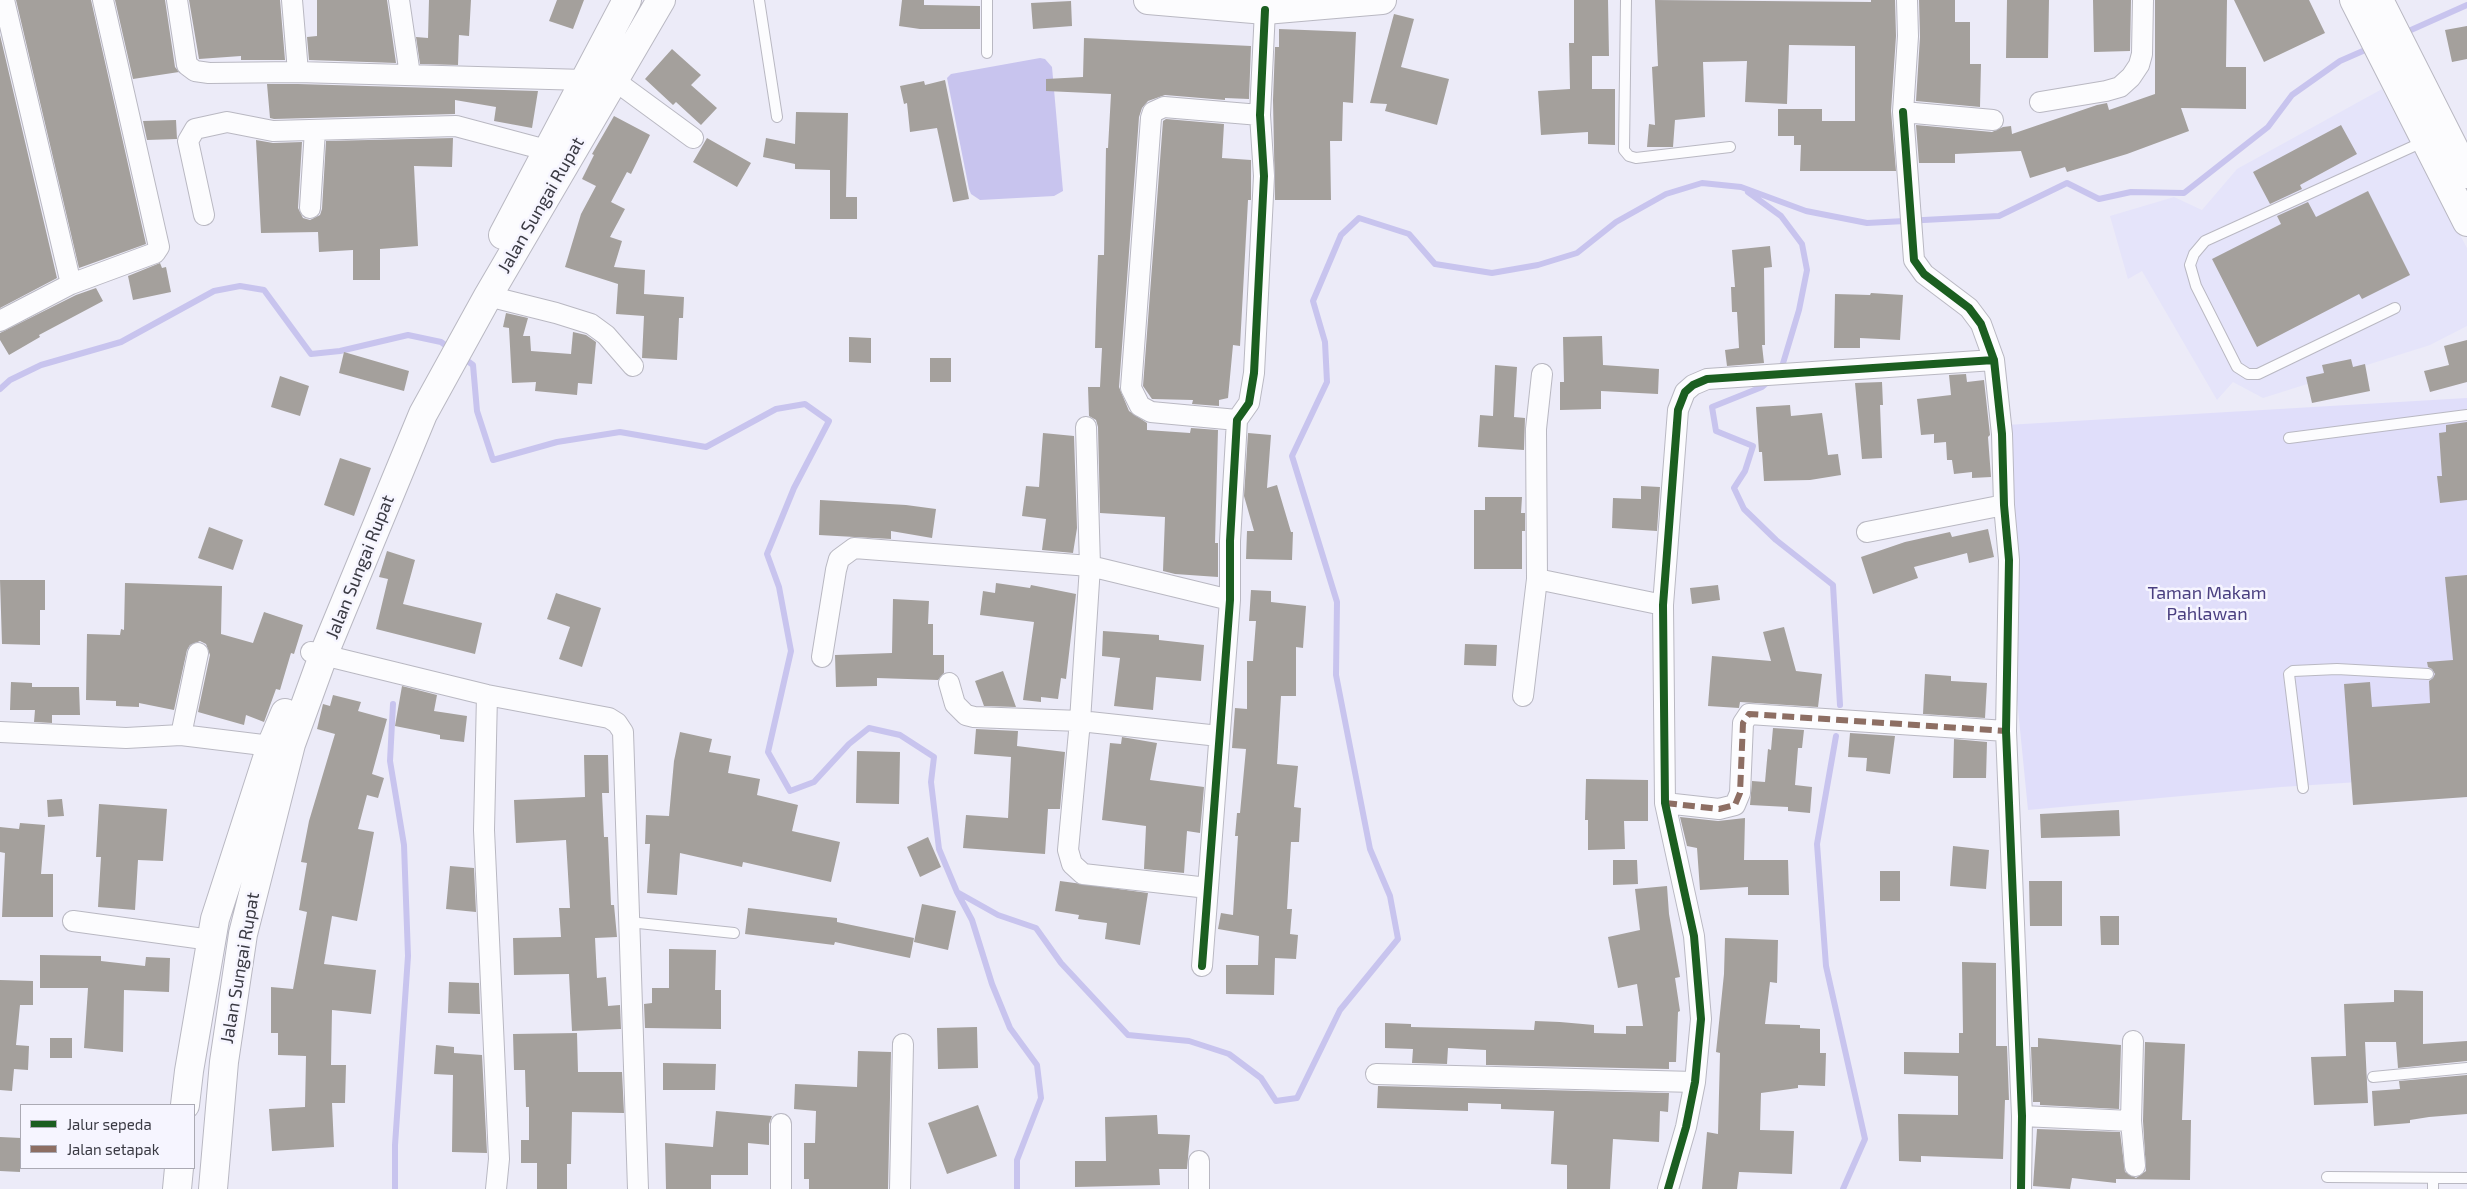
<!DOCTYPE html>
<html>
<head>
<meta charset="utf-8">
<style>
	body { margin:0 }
	#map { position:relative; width:2467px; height:1189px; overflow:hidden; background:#ecebf8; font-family:"Exo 2",sans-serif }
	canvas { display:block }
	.legend { position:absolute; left:20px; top:1104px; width:175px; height:65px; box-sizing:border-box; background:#f6f5ff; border:1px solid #abaab4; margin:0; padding:6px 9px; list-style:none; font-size:15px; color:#3a3a43 }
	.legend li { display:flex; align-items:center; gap:10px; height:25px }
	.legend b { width:25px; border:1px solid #abaab4 }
</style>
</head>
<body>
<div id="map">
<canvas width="2467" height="1189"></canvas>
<ul class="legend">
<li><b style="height:6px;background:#1b5e20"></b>Jalur sepeda</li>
<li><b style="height:6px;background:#8d6e63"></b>Jalan setapak</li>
</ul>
</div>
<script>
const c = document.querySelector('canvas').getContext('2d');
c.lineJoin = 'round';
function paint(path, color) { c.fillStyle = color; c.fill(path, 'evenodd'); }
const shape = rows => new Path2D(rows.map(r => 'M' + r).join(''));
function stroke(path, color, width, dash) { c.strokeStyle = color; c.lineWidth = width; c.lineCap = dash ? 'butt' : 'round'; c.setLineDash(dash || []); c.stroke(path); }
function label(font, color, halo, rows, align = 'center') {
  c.font = font + ' "Exo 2",sans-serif'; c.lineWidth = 5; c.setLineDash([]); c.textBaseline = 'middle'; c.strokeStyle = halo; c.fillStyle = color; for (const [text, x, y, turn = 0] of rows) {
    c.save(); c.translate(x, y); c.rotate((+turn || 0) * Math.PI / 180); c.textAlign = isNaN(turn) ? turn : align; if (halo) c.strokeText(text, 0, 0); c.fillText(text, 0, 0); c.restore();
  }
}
const built = shape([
	[2382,89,2467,248,2467,326,2430,345,2263,398,2233,382,2217,400,2142,271,2128,279,2110,216,2174,197,2202,210,2237,169]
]);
const green = shape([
	[2467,398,2467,775,2281,787,2028,810,2015,679,2006,425]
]);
const water = shape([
	[1040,58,1045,59,1052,67,1063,191,1054,196,980,200,971,194,969,189,947,78,951,74]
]);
const stream = shape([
	[2402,34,2467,5],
	[1748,192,1781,216,1802,244,1807,270,1799,310,1781,370],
	[462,357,473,365,477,411,493,460,557,442,620,432,706,447,776,409,805,404,829,421,794,488,767,554,779,587,791,651,768,752,790,791,814,782,849,744,869,728,900,735,934,757,931,782,939,849,957,892,972,920,992,984,1010,1028,1037,1065,1041,1098,1017,1160,1017,1189],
	[1770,380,1762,387,1712,407,1716,431,1753,446,1745,471,1734,488,1744,509,1776,540,1833,585,1840,705],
	[0,389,10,380,41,365,121,342,214,291,240,286,264,290,311,354,340,351,408,335,441,342,452,350],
	[393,704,390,761,404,845,408,956,395,1145,395,1189],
	[1836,736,1817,844,1826,966,1865,1139,1843,1189],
	[957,892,998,915,1036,928,1061,963,1128,1035,1189,1041,1229,1054,1261,1078,1276,1101,1297,1098,1340,1010,1398,939,1390,896,1370,849,1336,675,1337,602,1292,456,1327,382,1325,342,1313,301,1341,235,1359,218,1409,234,1435,264,1492,273,1538,265,1577,253,1616,222,1666,194,1702,183,1741,187,1806,211,1867,223,1999,216,2067,183,2099,199,2131,192,2184,193,2268,127,2292,95,2340,61,2372,47]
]);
const building = shape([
	[16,0,91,0,146,244,79,268],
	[115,0,165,0,175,67,179,72,133,79],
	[189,0,280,0,285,60,241,60,241,56,199,59],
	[317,0,387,0,396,63,309,60,307,37,317,36],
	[429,0,471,0,469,36,459,35,458,65,420,64,416,37,428,38],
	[557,0,584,0,573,29,549,21],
	[902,0,924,0,924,5,980,6,980,29,920,29,899,26],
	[1574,0,1608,0,1609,56,1592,56,1592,89,1615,89,1615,145,1588,144,1588,132,1541,135,1538,91,1570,89,1569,43,1574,43],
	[1655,0,1871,2,1871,0,1895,0,1896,36,1891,111,1896,171,1800,171,1801,145,1794,145,1794,136,1778,136,1778,109,1822,109,1822,121,1855,121,1855,46,1789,45,1787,104,1745,102,1747,61,1703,62,1705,117,1675,120,1673,147,1647,147,1649,124,1655,125,1652,67,1658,66],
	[1919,0,1955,0,1955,22,1970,22,1970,64,1981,64,1980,107,1916,101,1920,37],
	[2007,0,2049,0,2048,58,2006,58],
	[2093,0,2131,0,2130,51,2094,52],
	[2155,0,2227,0,2226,67,2246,67,2246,109,2181,108,2189,131,2127,154,2067,172,2065,167,2030,178,2021,151,1955,154,1955,163,1919,163,1916,125,1992,132,2003,127,2011,126,2012,134,2097,105,2107,103,2109,110,2155,94],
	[2234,0,2309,0,2325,33,2264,62],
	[1071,1,1072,26,1033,29,1031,3],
	[1394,14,1414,19,1401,67,1449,79,1437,125,1385,111,1387,104,1370,103],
	[2467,26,2467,59,2452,62,2445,30],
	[1279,29,1356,32,1353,103,1343,102,1342,141,1330,141,1331,200,1275,200,1273,100,1275,47,1279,47],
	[0,35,57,278,0,308],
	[1084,38,1251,46,1249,99,1225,98,1225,100,1165,95,1148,101,1142,108,1139,117,1119,387,1129,411,1147,423,1147,430,1190,433,1191,428,1218,430,1215,543,1218,543,1218,577,1175,574,1163,571,1165,517,1100,513,1098,427,1096,420,1089,416,1088,387,1100,387,1102,348,1095,348,1096,310,1098,255,1104,255,1106,148,1108,148,1111,94,1046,91,1046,79,1083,77],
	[672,49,701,75,691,85,717,108,701,125,676,102,673,105,645,79],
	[945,80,969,199,953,202,937,128,910,132,907,103,904,104,900,86,924,81,925,85],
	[267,84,298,84,538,91,532,128,494,121,496,107,455,100,455,114,274,119,270,118],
	[796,112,848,113,846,197,857,197,857,219,830,219,830,170,795,169,795,164,763,157,766,138,795,144],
	[614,116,650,135,631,174,627,172,611,202,625,209,610,237,622,241,614,267,645,270,644,294,684,297,683,318,679,318,677,360,642,358,644,316,616,314,618,284,565,267,581,214,596,186,582,179,594,155,592,154],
	[1166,119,1224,124,1222,158,1251,160,1251,200,1248,200,1240,346,1233,345,1228,398,1219,400,1219,406,1192,404,1193,400,1152,399,1143,386,1163,121],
	[176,120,177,139,147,140,143,121],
	[2341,125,2357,154,2300,185,2302,189,2270,204,2253,172],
	[453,138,452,167,414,166,418,246,380,249,380,280,353,280,353,250,319,252,318,232,261,233,256,140,273,143,302,142,298,208,303,218,310,220,320,215,322,209,326,141],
	[707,138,751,163,737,187,693,162],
	[2368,191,2410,275,2362,299,2359,294,2257,347,2212,259,2281,224,2277,216,2308,202,2316,217],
	[1770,246,1772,267,1764,268,1765,345,1762,345,1764,363,1727,366,1725,350,1739,348,1737,312,1732,312,1731,287,1735,287,1732,250],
	[160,263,162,268,166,267,171,292,133,300,128,276],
	[96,288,103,301,39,335,40,337,9,355,0,340,0,333,76,295],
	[1871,293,1903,295,1900,340,1860,338,1860,348,1834,348,1835,294,1870,295],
	[506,313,528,318,523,336,530,336,531,351,571,354,573,332,586,335,596,342,592,384,578,383,577,395,535,391,536,382,512,383,509,328,503,327],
	[1602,336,1603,365,1659,369,1658,394,1601,391,1601,409,1560,410,1560,382,1564,382,1563,337],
	[849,337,871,338,871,363,849,362],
	[2467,340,2467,382,2430,392,2424,371,2449,365,2444,346],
	[344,352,409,371,404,391,339,373],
	[930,358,951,358,951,382,930,382],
	[2351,359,2353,367,2365,364,2370,391,2312,403,2306,377,2324,373,2322,365],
	[1495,365,1517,367,1514,417,1525,418,1524,450,1478,447,1480,415,1493,416],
	[1966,374,1967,382,1984,380,1990,435,1988,437,1991,477,1972,478,1972,472,1954,474,1952,460,1947,460,1946,442,1934,443,1934,434,1921,435,1917,399,1951,395,1949,375],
	[280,376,309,386,300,416,271,407],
	[1882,382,1883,405,1880,405,1882,458,1862,459,1855,383],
	[1790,405,1791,416,1822,413,1828,455,1838,454,1841,475,1810,480,1764,481,1762,452,1759,452,1756,407],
	[2467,422,2467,500,2440,503,2437,476,2442,476,2439,433,2446,432,2446,425],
	[1043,433,1074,436,1077,528,1073,553,1042,550,1046,519,1022,516,1026,486,1039,487],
	[1248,433,1271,435,1267,488,1277,485,1291,532,1293,532,1292,560,1246,559,1247,531,1254,531,1244,496],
	[340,458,371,468,354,516,324,505],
	[1641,486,1660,487,1657,531,1612,528,1613,498,1641,499],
	[1485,497,1522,497,1521,513,1525,513,1525,531,1522,531,1522,569,1474,569,1474,510,1485,510],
	[820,500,906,505,936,509,932,538,891,531,891,539,819,535],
	[209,527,243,540,233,570,198,558],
	[1988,529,1994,557,1969,563,1967,553,1914,567,1918,578,1873,594,1861,557,1905,542,1950,532,1952,537],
	[387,551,415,560,403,604,482,623,475,654,376,629,388,579,379,577],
	[2467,575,2467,797,2353,805,2344,684,2370,682,2372,707,2430,703,2429,681,2433,678,2435,674,2432,669,2428,667,2427,662,2453,660,2445,577],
	[0,580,45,580,45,610,40,610,40,645,2,644],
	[125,583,222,586,221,634,253,643,264,612,303,625,294,654,291,653,280,690,276,689,264,722,246,715,244,725,198,712,210,655,206,644,200,641,190,645,187,650,174,710,139,703,139,707,116,706,116,701,86,700,87,634,120,635,121,629,124,630],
	[996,583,1030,588,1031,585,1076,594,1066,679,1061,678,1058,699,1041,697,1041,702,1023,700,1034,622,980,615,983,591,995,593],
	[1718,585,1720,600,1692,604,1690,588],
	[1251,590,1271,591,1271,602,1306,606,1303,648,1296,647,1296,696,1281,696,1277,764,1298,766,1294,807,1301,808,1299,842,1291,842,1287,909,1292,909,1290,934,1298,935,1296,959,1275,958,1274,995,1226,994,1226,965,1258,965,1259,936,1218,929,1221,913,1233,915,1238,836,1235,836,1237,813,1240,813,1246,749,1232,748,1235,708,1247,709,1247,661,1253,661,1256,621,1249,621],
	[556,593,601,608,582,667,559,659,570,627,547,619],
	[893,599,929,601,928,624,933,624,933,655,944,655,944,673,938,680,877,678,877,686,836,687,835,655,892,653],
	[1784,627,1796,671,1822,674,1818,707,1740,702,1739,708,1708,706,1712,656,1771,661,1763,632],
	[1103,631,1159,635,1159,640,1204,645,1201,681,1156,677,1153,710,1114,706,1120,658,1102,656],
	[1465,644,1497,645,1496,666,1464,665],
	[1003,671,1016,707,984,706,975,681],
	[1925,674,1951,676,1951,681,1987,683,1985,718,1923,714],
	[11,682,32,683,32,687,79,687,80,715,52,715,52,723,34,722,35,710,10,710],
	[402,686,437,695,434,711,467,716,464,742,440,739,440,735,395,726],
	[333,695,361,702,358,711,387,719,372,774,384,778,378,798,367,795,358,829,374,832,357,921,332,916,324,964,376,970,371,1014,332,1010,331,1065,346,1065,345,1103,332,1103,334,1147,272,1151,269,1109,305,1107,306,1056,278,1055,278,1033,271,1033,271,987,293,989,307,912,299,910,307,863,301,862,309,821,335,734,317,729,323,704,330,706],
	[1773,728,1804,730,1802,748,1798,748,1795,785,1812,787,1810,813,1788,811,1788,807,1750,805,1752,781,1765,782,1768,749,1771,750],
	[976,729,1018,731,1017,746,1065,752,1060,809,1048,809,1045,854,963,848,966,815,1008,818,1011,757,974,754],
	[680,732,712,739,709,752,731,756,728,773,760,779,757,795,798,805,792,831,840,842,831,882,743,862,742,867,680,853,677,895,647,893,650,844,645,844,646,815,669,816,674,761],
	[1850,733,1895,736,1890,774,1866,771,1867,758,1848,757],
	[1122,737,1157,743,1150,780,1204,787,1200,833,1187,831,1184,873,1144,869,1146,826,1102,820,1110,743,1121,744],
	[1954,739,1987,742,1986,778,1953,778],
	[857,751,900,752,899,804,856,803],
	[584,755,608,755,609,793,602,793,604,837,608,837,611,905,614,905,617,937,595,938,597,978,606,977,608,1006,620,1005,621,1029,572,1031,569,974,514,975,513,938,561,937,559,908,570,908,566,840,516,843,514,800,585,797],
	[1586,779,1648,780,1648,821,1624,821,1625,849,1588,850,1588,820,1585,820],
	[62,799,64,816,48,817,47,800],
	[99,804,167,809,163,861,138,860,135,910,98,907,101,857,96,857],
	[2119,810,2120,836,2041,838,2040,814],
	[1680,817,1718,821,1745,818,1744,860,1788,860,1789,895,1748,895,1748,887,1700,890,1697,848,1687,846],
	[20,823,45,825,41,874,53,874,53,917,2,917,5,853,0,852,0,827,19,829],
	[928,837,941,867,920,877,907,847],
	[1953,846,1989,850,1986,889,1950,886],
	[1613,860,1637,860,1638,884,1613,885],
	[450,866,474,868,476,912,446,909],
	[1880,871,1900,871,1900,901,1880,901],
	[1060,881,1148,893,1140,945,1105,939,1107,923,1078,919,1079,915,1055,911],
	[2029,881,2062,881,2062,926,2030,926],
	[1667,886,1669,914,1680,977,1675,978,1680,1011,1678,1012,1676,1062,1669,1062,1669,1069,1486,1065,1486,1050,1448,1048,1447,1064,1412,1063,1413,1049,1385,1048,1385,1023,1411,1024,1411,1027,1534,1030,1535,1021,1560,1022,1594,1025,1594,1033,1626,1034,1626,1026,1643,1026,1637,984,1618,988,1608,937,1640,930,1635,889],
	[922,904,956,911,948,950,914,942],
	[748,908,837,918,837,922,914,938,910,958,835,942,834,945,745,934],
	[2100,916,2119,916,2119,945,2101,945],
	[1725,938,1778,940,1777,983,1770,982,1765,1024,1800,1025,1800,1028,1820,1029,1820,1053,1826,1053,1825,1086,1798,1085,1798,1088,1761,1093,1760,1130,1794,1131,1792,1174,1739,1172,1737,1189,1702,1189,1707,1132,1718,1134,1720,1053,1716,1052,1724,974],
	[669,949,716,950,715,990,721,990,721,1029,645,1028,644,1004,652,1003,652,988,669,988],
	[40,955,101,956,101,961,145,966,146,957,170,958,169,992,124,990,123,1052,84,1048,88,988,40,988],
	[1962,962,1996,963,1996,1046,2007,1046,2009,1100,2005,1100,2003,1159,1921,1156,1921,1162,1899,1161,1898,1114,1958,1115,1958,1076,1904,1074,1904,1052,1959,1053,1959,1033,1963,1033],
	[0,980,33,981,33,1005,20,1005,16,1045,29,1046,28,1070,14,1069,12,1091,0,1090],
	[449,982,479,983,480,1014,448,1013],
	[2394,990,2423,991,2423,1044,2467,1041,2467,1061,2398,1068,2396,1042,2365,1042,2368,1103,2314,1105,2311,1057,2346,1056,2344,1004,2394,1002],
	[977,1027,978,1068,938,1069,937,1028],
	[577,1033,578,1072,622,1072,624,1113,572,1112,571,1164,567,1164,567,1189,537,1189,537,1163,521,1163,521,1140,529,1140,529,1107,526,1107,525,1070,514,1070,513,1034],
	[50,1038,72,1038,72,1058,50,1058],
	[2038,1038,2121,1045,2119,1109,2040,1105,2040,1102,2033,1102,2031,1047,2038,1047],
	[2145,1042,2185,1044,2182,1120,2191,1120,2190,1180,2116,1179,2116,1183,2072,1178,2070,1189,2033,1186,2037,1129,2120,1132,2125,1172,2136,1178,2146,1171,2143,1121],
	[436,1045,454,1047,454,1053,482,1055,487,1153,452,1152,453,1075,434,1074],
	[858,1051,891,1052,888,1189,809,1189,809,1179,804,1179,804,1143,815,1143,816,1111,794,1109,795,1084,857,1087],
	[663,1063,716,1064,715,1090,663,1090],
	[2467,1075,2467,1114,2429,1117,2410,1120,2410,1123,2374,1126,2372,1091,2400,1089,2399,1081],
	[1378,1086,1669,1093,1668,1112,1660,1111,1659,1142,1613,1139,1610,1189,1567,1189,1567,1165,1551,1164,1554,1111,1501,1109,1501,1104,1468,1103,1468,1111,1377,1108],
	[978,1105,997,1156,947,1174,928,1123],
	[716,1111,772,1116,769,1124,769,1145,748,1143,748,1175,711,1175,711,1189,666,1189,665,1143,713,1147],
	[1157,1115,1158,1134,1190,1135,1187,1169,1159,1169,1160,1185,1075,1187,1075,1161,1106,1161,1105,1117],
	[0,1137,21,1138,20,1172,0,1171]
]);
const lane = shape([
	[759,0,777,117],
	[1626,0,1624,150,1629,156,1636,158,1730,147],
	[987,53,987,0],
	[2395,308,2258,374,2248,374,2237,367,2196,286,2190,265,2194,254,2205,241,2425,141],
	[2289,438,2467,415],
	[2303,788,2289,674,2293,671,2337,669,2428,674],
	[629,922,734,933],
	[2373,1077,2467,1068],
	[2327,1177,2467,1178],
	[2433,1189,2433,1179]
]);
const street = shape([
	[4,0,71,284],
	[177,0,187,65,195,71,209,73,298,72,585,80,597,83],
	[292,0,298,72],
	[399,0,410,75],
	[1907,0,1908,36,1903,112,1993,120],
	[614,80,693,138],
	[2040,102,2106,91,2120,87,2131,77,2139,65,2142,54,2143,0],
	[1903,112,1914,260,1924,274,1969,308,1981,324,1994,360,2002,434,2004,505,2009,560,2006,731,2022,1116,2021,1189],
	[310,208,315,130],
	[204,215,188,141,195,129,227,122,273,131,456,126,561,154],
	[488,296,556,313,591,324,606,335,633,366],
	[0,321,71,284,155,253,159,247,103,0],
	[1237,420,1151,412,1140,406,1131,388,1151,118,1153,112,1164,107,1260,115],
	[1086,427,1090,566,1080,721,1068,850,1072,864,1083,874,1208,888],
	[1867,532,2004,505],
	[1537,579,1663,605],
	[311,652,487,695,609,718,617,723,623,732,638,1189],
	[822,657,836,570,839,559,854,548,1090,566,1230,600],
	[949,683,955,704,966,715,974,717,1080,721,1219,736],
	[487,695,484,830,499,1159,496,1189],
	[1523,696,1537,579,1536,429,1542,374],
	[0,732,126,738,181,735,271,746,284,745],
	[181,735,198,653],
	[1665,803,1719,809,1735,805,1740,793,1743,723,1749,714,2006,731],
	[73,921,211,940],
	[1202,966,1230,600,1230,541,1237,420,1249,403,1254,373,1264,176,1260,115,1265,10],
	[2133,1041,2131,1121,2135,1166],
	[1376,1074,1695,1082],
	[2022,1116,2131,1121],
	[781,1189,781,1124],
	[900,1189,903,1044],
	[1199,1189,1199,1161],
	[1668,1189,1686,1127,1695,1082,1701,1019,1694,936,1665,803,1663,605,1678,410,1685,392,1693,385,1707,379,1994,360]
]);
const secondary = shape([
	[1148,0,1265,10,1382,0]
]);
const primary = shape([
	[2354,0,2467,222],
	[2379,0,2467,174],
	[503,235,627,0],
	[185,1105,189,1071,215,919,271,746,285,713],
	[177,1189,179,1168],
	[213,1189,224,1062,243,934,291,744,323,656,423,414,488,296,661,0]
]);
const quiet = shape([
	[1665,803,1719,809,1735,805,1740,793,1743,723,1749,714,2006,731]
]);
const cycleway = shape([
	[1903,112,1914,260,1924,274,1969,308,1981,324,1994,360,2002,434,2004,505,2009,560,2006,731,2022,1116,2021,1189],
	[1202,966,1230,600,1230,541,1237,420,1249,403,1254,373,1264,176,1260,115,1265,10],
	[1668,1189,1686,1127,1695,1082,1701,1019,1694,936,1665,803,1663,605,1678,410,1685,392,1693,385,1707,379,1994,360]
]);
const streetNames = [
	["Jalan Sungai Rupat",541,205,-60],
	["Jalan Sungai Rupat",360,567,-68],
	["Jalan Sungai Rupat",240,968,-80]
];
const parkNames = [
	["Taman Makam",2207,593],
	["Pahlawan",2207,614]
];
paint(built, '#e5e4fa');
paint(green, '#e0defa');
paint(water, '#c8c4ee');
stroke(stream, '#c8c4ee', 6);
paint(building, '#a4a09c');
stroke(lane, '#b9b8c2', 12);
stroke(street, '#b9b8c2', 22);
stroke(secondary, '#b9b8c2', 30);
stroke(primary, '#b9b8c2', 30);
stroke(lane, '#fcfcfe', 10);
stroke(street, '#fcfcfe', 20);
stroke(secondary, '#fcfcfe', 28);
stroke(primary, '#fcfcfe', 28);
stroke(quiet, '#8d6e63', 6, [12, 6]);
stroke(cycleway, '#1b5e20', 8);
label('18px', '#3a3a43', '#f6f5ff', streetNames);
label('18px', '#4a3f80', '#f6f5ff', parkNames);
</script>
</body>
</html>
